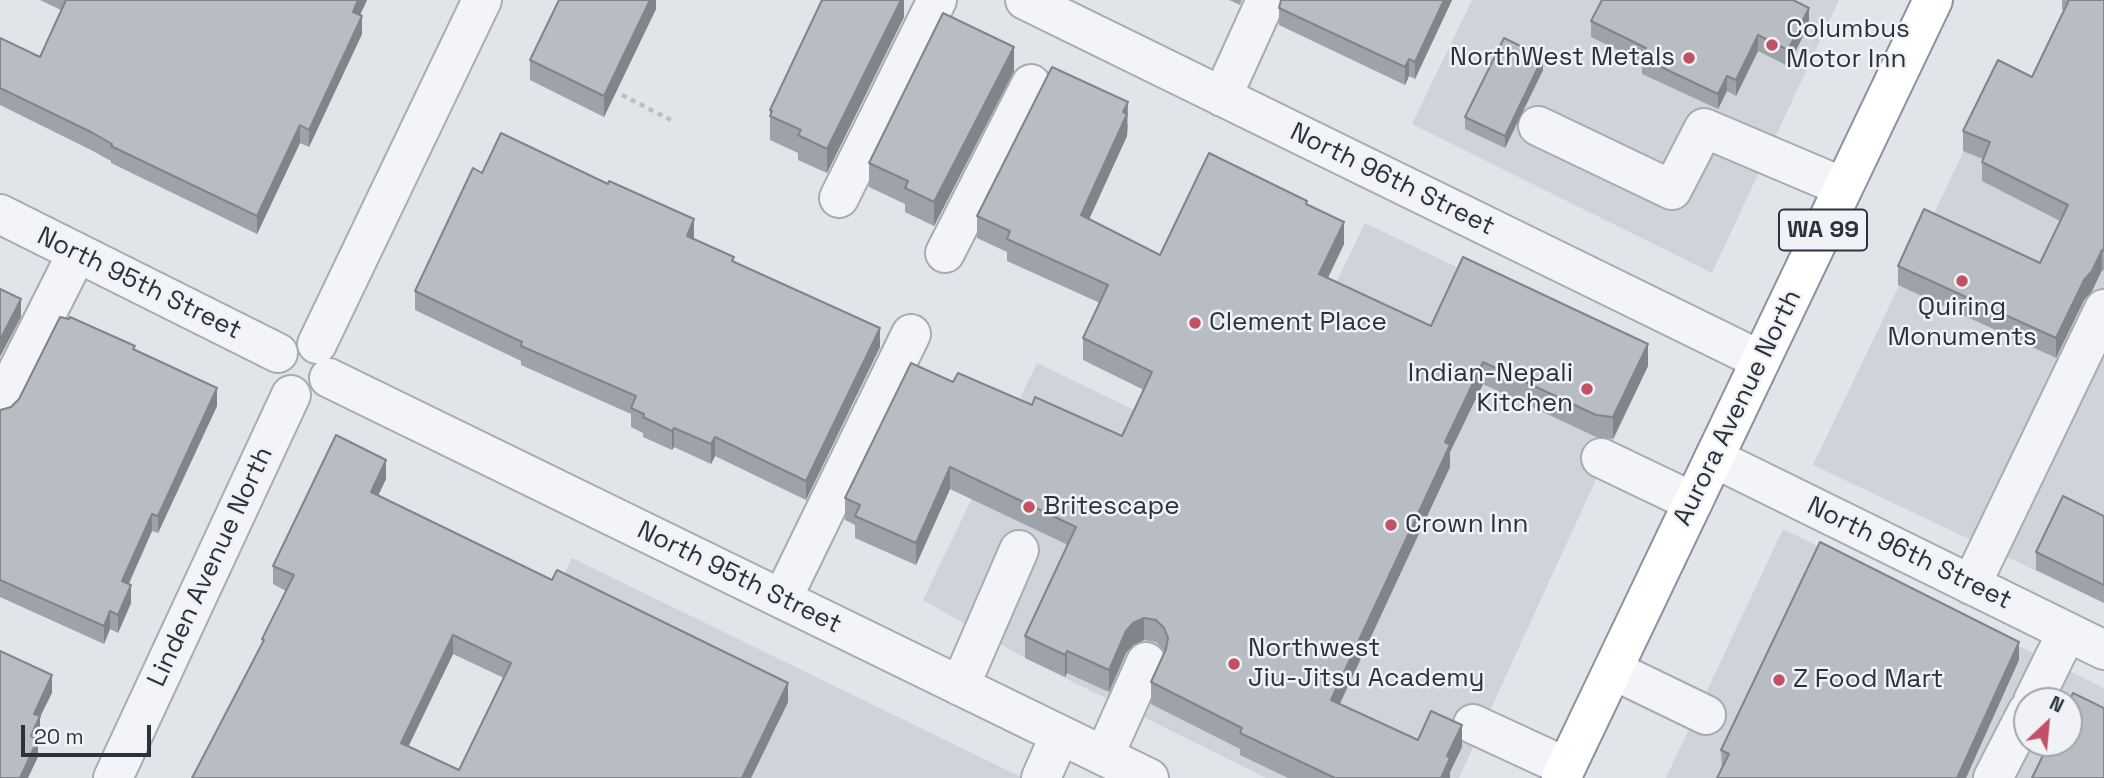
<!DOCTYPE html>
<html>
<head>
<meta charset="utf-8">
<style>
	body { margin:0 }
	#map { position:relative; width:2104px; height:778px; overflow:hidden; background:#e1e4e8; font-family:"Space Grotesk",sans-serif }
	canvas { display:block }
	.north { position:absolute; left:2013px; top:687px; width:70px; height:70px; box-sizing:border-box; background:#f0f2f6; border:2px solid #a1a5ac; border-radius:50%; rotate:26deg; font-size:19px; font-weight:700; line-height:28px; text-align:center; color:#2b323e }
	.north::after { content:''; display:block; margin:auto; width:24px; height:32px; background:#c25165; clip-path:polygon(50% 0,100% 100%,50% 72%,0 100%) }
	.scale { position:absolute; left:21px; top:725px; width:130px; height:32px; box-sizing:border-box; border:4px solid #2b323e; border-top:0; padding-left:9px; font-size:21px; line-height:24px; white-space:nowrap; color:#2b323e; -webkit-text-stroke:5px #f0f2f6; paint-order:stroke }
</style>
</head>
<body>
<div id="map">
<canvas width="2104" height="778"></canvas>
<div class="north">N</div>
<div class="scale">20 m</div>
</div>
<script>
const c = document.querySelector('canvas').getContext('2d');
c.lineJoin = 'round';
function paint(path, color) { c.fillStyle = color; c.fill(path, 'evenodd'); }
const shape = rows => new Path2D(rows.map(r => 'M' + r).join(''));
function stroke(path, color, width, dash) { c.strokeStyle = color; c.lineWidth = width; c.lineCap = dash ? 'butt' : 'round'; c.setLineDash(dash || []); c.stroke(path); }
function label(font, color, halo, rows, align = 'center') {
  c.font = font + ' "Space Grotesk",sans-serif'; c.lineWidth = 5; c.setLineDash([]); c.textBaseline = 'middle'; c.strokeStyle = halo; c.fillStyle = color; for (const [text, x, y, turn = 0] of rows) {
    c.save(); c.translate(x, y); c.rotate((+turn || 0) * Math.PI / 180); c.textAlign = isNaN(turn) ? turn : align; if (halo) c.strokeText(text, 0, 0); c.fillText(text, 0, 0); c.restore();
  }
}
const built = shape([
	[1472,0,1839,0,1712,273,1412,124],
	[1998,80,2104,131,2104,603,1813,465],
	[1365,223,1467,272,1463,279,1648,366,1459,778,1266,778,1025,658,923,600,1037,363,1248,465],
	[1783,529,2104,688,2104,778,1666,778],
	[2027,701,2069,701,2069,743,2027,743],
	[572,558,1023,778,464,778]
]);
const path = shape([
	[622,95,671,120]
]);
const minor = shape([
	[1025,0,1760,360],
	[1222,97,1266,0],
	[1538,126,1672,190,1704,128,1843,187],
	[839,198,937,0],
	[0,214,278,353],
	[945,253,1031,84],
	[317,344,482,0],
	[329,378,1149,778],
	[0,406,77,253],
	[1601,458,1693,502],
	[1714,458,2104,650],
	[1971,585,2104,309],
	[782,599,911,334],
	[1613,670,1706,715],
	[960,686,1019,550],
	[2033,701,2067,632],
	[1473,724,1566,767],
	[1104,756,1146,662],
	[113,778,291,395],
	[1041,778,1060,735],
	[1993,778,2027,712]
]);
const highway = shape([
	[1561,778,1933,0]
]);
const wall = shape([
	[40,0,367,0,360,15,362,34,309,147,300,143,257,234,111,163,111,161,91,150,0,105,0,38,40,57,61,10],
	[656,0,656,9,604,117,530,80,530,60],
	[904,0,904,17,827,173,798,160,798,153,770,140,770,110],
	[1229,0,1242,0,1240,5],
	[1281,0,1452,0,1415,79,1409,76,1405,85,1279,25,1279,8],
	[2062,0,2104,0,2104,271,2102,270,2092,291,2084,300,2056,358,1898,285,1898,266,2040,263,2060,221,1982,181,1982,162,1983,159,1963,151,1963,131,2032,77,2064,11,2062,9],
	[1591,21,1809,24,1788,66,1758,51,1736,96,1727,91,1718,109,1642,74,1642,62,1591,37],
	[1543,70,1505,148,1465,129,1465,117],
	[1014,71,934,226,905,212,905,204,869,187,869,163],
	[1128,124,1127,136,1089,219,1160,255,1307,204,1344,244,1328,278,1431,326,1648,366,1613,439,1596,437,1483,384,1450,452,1450,467,1340,704,1418,740,1462,747,1450,772,1450,778,1288,778,1240,755,1240,749,1151,704,1151,682,1165,652,1156,642,1144,640,1133,645,1126,653,1109,692,1067,673,1065,677,1025,658,1025,636,1068,545,950,489,916,565,855,538,855,525,845,520,845,498,953,382,1032,405,1122,436,1144,390,1083,360,1083,338,1100,303,1007,261,1007,252,977,238,977,216],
	[482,173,694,239,880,347,806,500,715,456,711,464,674,447,672,450,643,437,643,433,631,427,631,414,521,365,521,361,415,310,415,291],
	[135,350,217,406,158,533,152,531,129,584,131,603,118,633,110,629,104,644,0,597,0,410,11,407],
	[386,479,378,495,788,702,751,778,192,778,262,643,262,639,286,591,273,584,273,566],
	[453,654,504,678,459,770,408,746],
	[2104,516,2104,603,2036,570,2036,552],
	[2019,660,1722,769,1721,750]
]);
const shadedWall = shape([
	[358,0,367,0,353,30,353,12],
	[650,0,656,0,656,9,604,117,604,96],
	[901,0,904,0,904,17,827,173,827,149],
	[1444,0,1452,0,1415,79,1415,62],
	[1809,8,1809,24,1788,66,1788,50],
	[362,16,362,34,309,147,309,130],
	[1758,35,1758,51,1736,96,1736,80],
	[1014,47,1014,71,934,226,934,202],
	[1543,57,1543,70,1505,148,1505,136],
	[1409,59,1409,76,1405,85,1405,67],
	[1727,76,1727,91,1718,109,1718,94],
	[1128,102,1127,136,1081,237,1081,215],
	[300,125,300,143,257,234,257,216],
	[694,219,694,238,687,255,687,236],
	[1344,222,1344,244,1319,296,1319,274],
	[2102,250,2102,270,2092,291,2084,300,2056,358,2056,338,2084,280],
	[21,299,21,317,0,357,0,340],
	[880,328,880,347,806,500,806,481],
	[1648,344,1648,366,1613,439,1613,417],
	[1483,362,1483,384,1450,452,1450,467,1331,722,1331,700,1445,442],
	[217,388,217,406,158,533,158,516],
	[674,428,674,447,672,450,672,431],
	[715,437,715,456,711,464,711,444],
	[386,460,386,479,371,511,371,492],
	[950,467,950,489,916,565,916,543],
	[152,514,152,531,122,598,122,581],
	[131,585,131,603,118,633,118,615],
	[110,611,110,629,104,644,104,626],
	[1144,618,1144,640,1133,645,1126,653,1109,692,1109,670,1126,631,1133,623],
	[453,635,453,654,401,762,401,743],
	[2019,642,2019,660,1966,778,1957,778],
	[1067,651,1067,673,1065,677,1065,655],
	[52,675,52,693,40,717,40,734,31,753,31,736,34,714],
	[788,683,788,702,751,778,742,778],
	[1462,725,1462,747,1450,772,1450,778,1441,778,1447,756],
	[38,739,38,757,28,778,20,778]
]);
const building = shape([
	[66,0,358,0,353,12,362,16,309,130,300,125,257,216,111,146,112,144,91,132,0,88,0,89,0,38,40,57,66,0],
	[559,0,650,0,604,96,530,60,559,0],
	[822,0,901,0,827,149,798,135,801,130,770,116,772,111,770,110,822,0],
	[1281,0,1444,0,1415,62,1409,59,1405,67,1279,8,1281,0],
	[1602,0,1793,0,1809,8,1788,50,1758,35,1736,80,1727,76,1718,94,1642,58,1646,48,1591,21,1602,0],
	[2069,0,2104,0,2104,251,2102,250,2092,271,2084,280,2056,338,1898,266,1924,209,2040,263,2068,205,1982,162,1990,142,1963,131,1998,60,2032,77,2069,0],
	[943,13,1014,47,934,202,905,188,908,181,869,163,943,13],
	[1504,38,1543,57,1505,136,1465,117,1504,38],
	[1052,67,1128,102,1123,112,1127,114,1081,215,1160,255,1209,153,1307,201,1306,204,1344,222,1319,274,1431,326,1463,257,1648,344,1613,417,1596,415,1483,362,1445,442,1450,445,1331,700,1418,740,1431,711,1462,725,1447,756,1450,758,1441,778,1335,778,1240,733,1242,728,1151,682,1166,649,1168,638,1164,628,1156,620,1144,618,1133,623,1126,631,1109,670,1067,651,1065,655,1025,636,1076,527,950,467,916,543,855,516,860,505,845,498,911,363,953,382,958,373,1032,405,1035,397,1122,436,1152,372,1083,338,1108,285,1007,239,1010,231,977,216,1052,67],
	[501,133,608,184,609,181,694,219,687,236,734,257,732,261,880,328,806,481,715,437,711,444,674,428,672,431,643,417,644,414,631,408,636,396,521,346,522,342,415,291,473,168,482,173,501,133],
	[0,289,21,299,0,340,0,289],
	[60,317,69,319,70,317,135,346,133,349,217,388,158,516,152,514,122,581,131,585,118,615,110,611,104,626,0,580,0,410,11,407,19,399,60,317],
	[336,435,386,460,371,492,552,580,557,570,788,683,742,778,192,778,264,640,262,639,294,575,273,566,336,435],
	[453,635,511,663,459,770,401,743,453,635],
	[2063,496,2104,516,2104,585,2036,552,2063,496],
	[1820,542,2019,642,1957,778,1717,778,1729,754,1721,750,1820,542],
	[0,651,52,675,34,714,40,716,31,736,38,739,20,778,0,778,0,651],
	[2073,693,2104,708,2104,778,2032,778,2049,743,2069,743,2069,701,2073,693]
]);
const markers = [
	[1772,45,7,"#c25165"],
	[1689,58,7,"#c25165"],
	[1962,281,7,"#c25165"],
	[1195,323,7,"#c25165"],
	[1587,389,7,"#c25165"],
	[1029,507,7,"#c25165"],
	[1391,525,7,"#c25165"],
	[1234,664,7,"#c25165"],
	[1779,680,7,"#c25165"]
];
const shields = [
	[1823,230,88]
];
const shieldNames = [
	["WA 99",1823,230]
];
const poiNames = [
	["Columbus",1786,30],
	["Motor Inn",1786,60],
	["NorthWest Metals",1675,58,"right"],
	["Quiring",1962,308,"center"],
	["Monuments",1962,338,"center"],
	["Clement Place",1209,323],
	["Indian-Nepali",1573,374,"right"],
	["Kitchen",1573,404,"right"],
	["Britescape",1043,507],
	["Crown Inn",1405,525],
	["Northwest",1248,649],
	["Jiu-Jitsu Academy",1248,679],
	["Z Food Mart",1793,680]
];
const streetNames = [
	["North 96th Street",1392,180,26],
	["North 95th Street",139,284,26],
	["Aurora Avenue North",1738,408,-64],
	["North 96th Street",1909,554,26],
	["Linden Avenue North",211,567,-65],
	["North 95th Street",739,578,26]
];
paint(built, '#cfd3da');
stroke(minor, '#a7abb2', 42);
stroke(highway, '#89929d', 42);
stroke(path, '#bbbec3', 4.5, [5, 5]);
stroke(minor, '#f3f4f7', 38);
stroke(highway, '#fff', 38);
paint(wall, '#9ea3a9');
paint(shadedWall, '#818489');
paint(building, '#b8bdc4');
stroke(building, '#818489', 2);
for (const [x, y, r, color] of markers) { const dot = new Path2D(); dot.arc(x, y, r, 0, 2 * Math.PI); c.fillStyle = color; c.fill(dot); stroke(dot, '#f0f2f6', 2.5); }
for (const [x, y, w] of shields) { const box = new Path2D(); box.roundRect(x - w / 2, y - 20.5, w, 41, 5); c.fillStyle = '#f0f2f6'; c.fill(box); stroke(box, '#2b323e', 2); }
label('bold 24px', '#2b323e', null, shieldNames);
label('26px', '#2b323e', '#f0f2f6', poiNames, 'left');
label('26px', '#2b323e', '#f0f2f6', streetNames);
</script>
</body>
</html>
